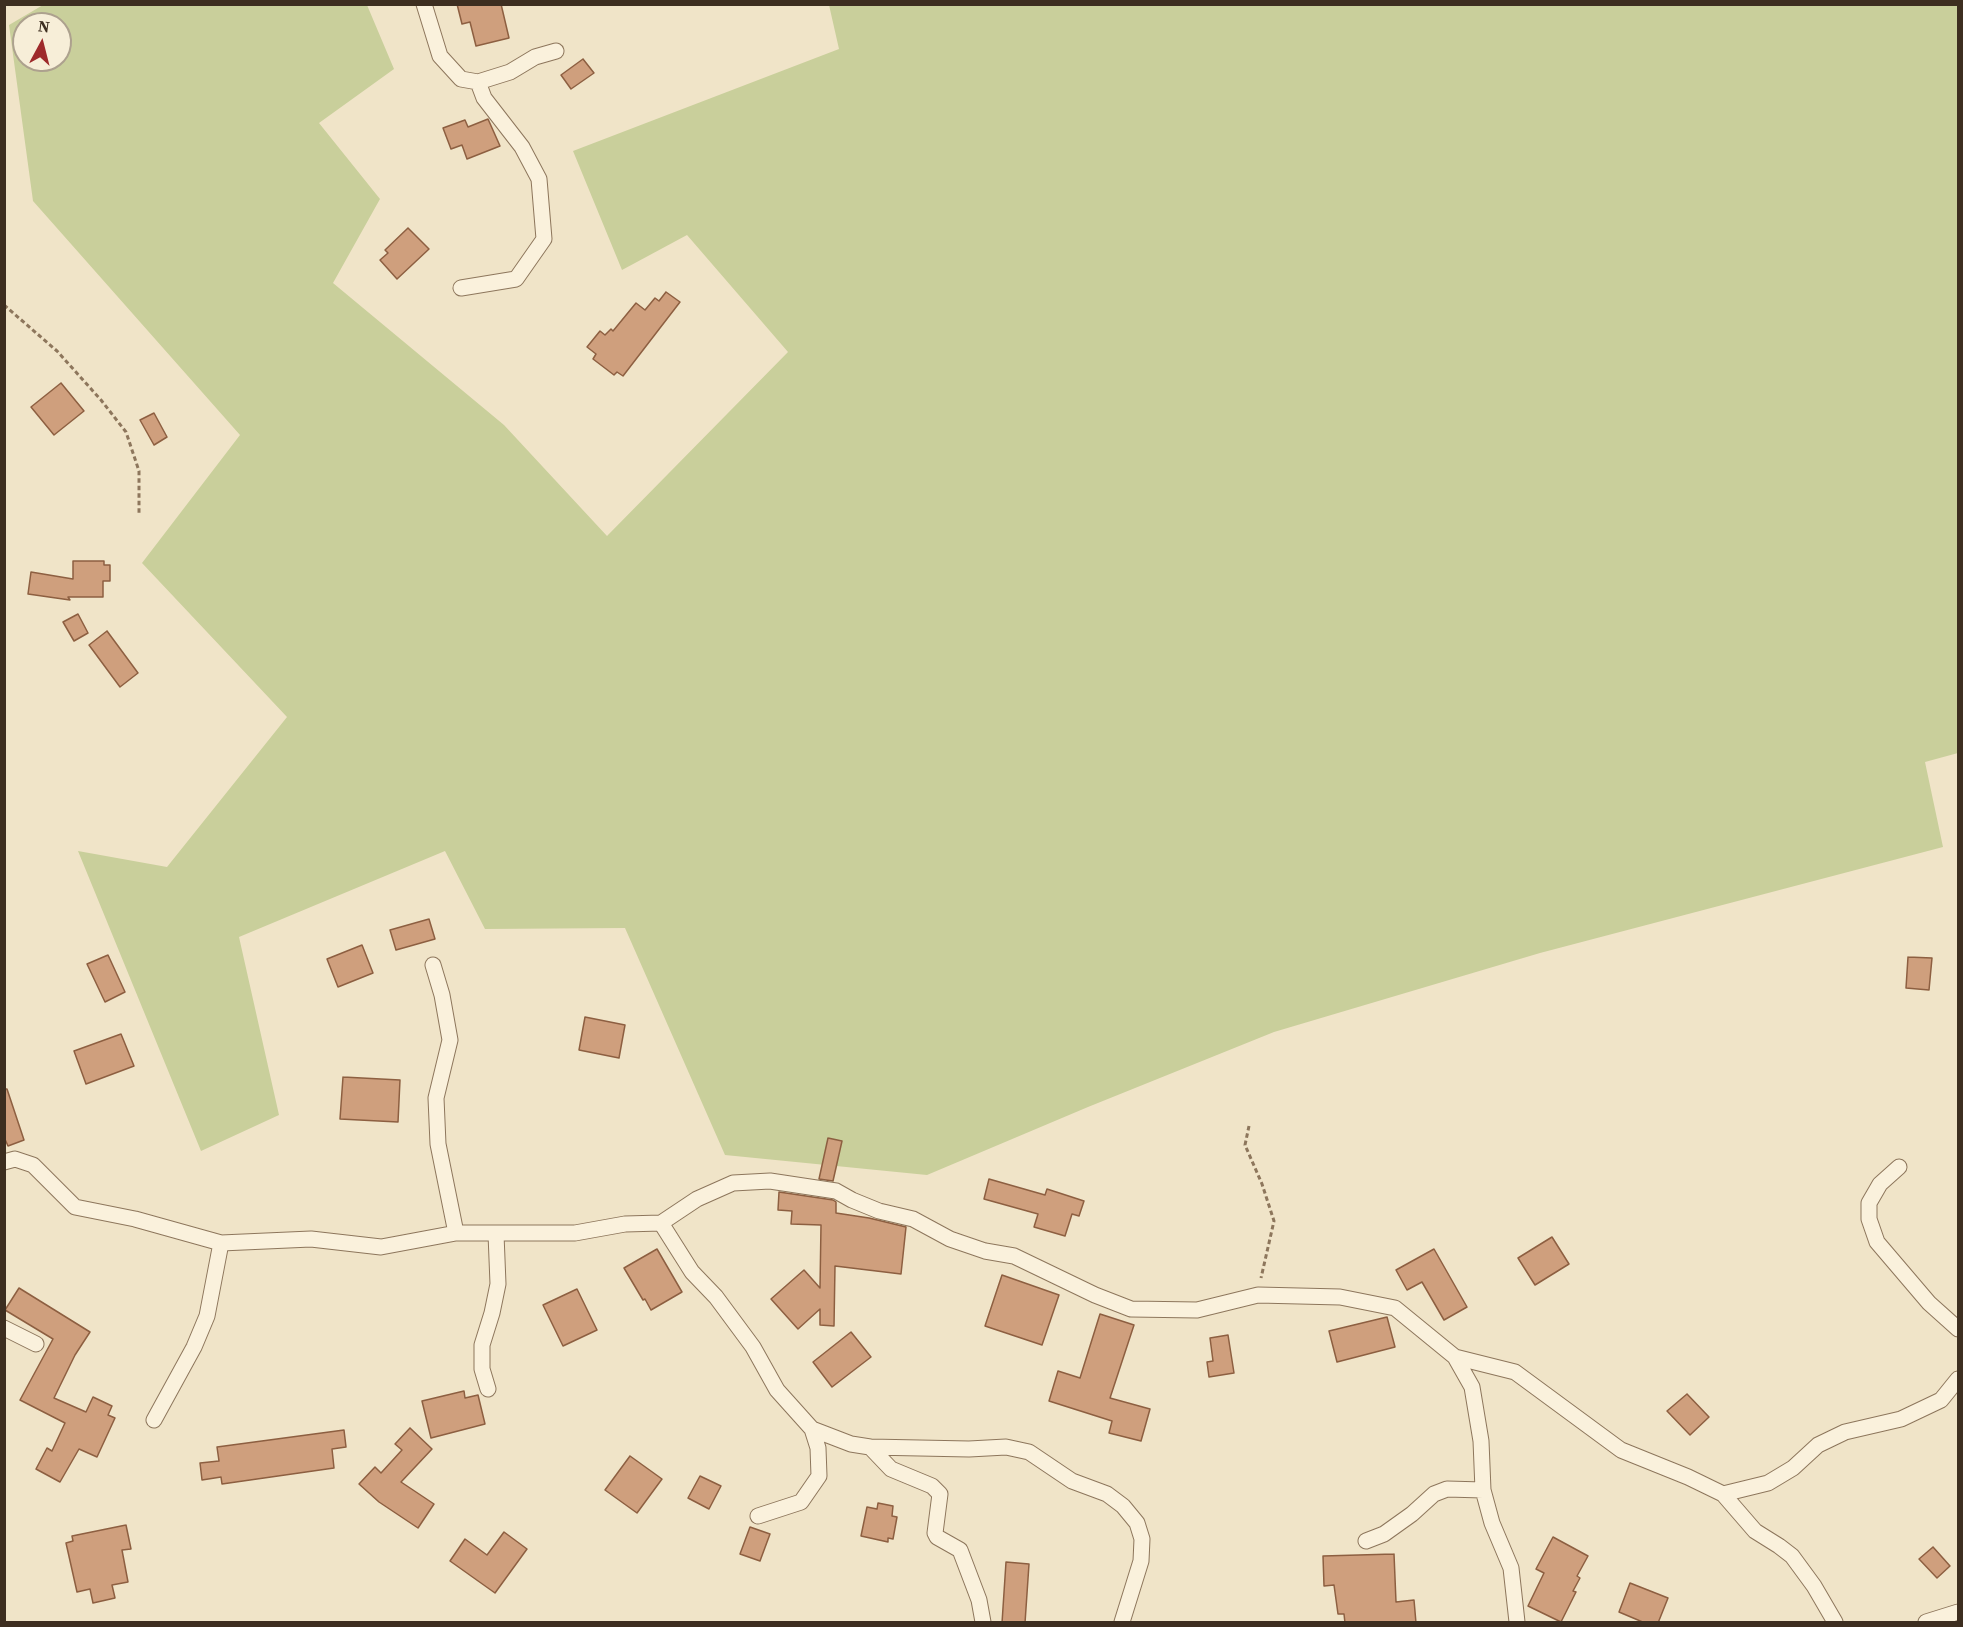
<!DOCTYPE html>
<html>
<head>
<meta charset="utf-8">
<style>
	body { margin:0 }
	#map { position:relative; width:1963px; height:1627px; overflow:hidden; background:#f0e4c8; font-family:"Source Serif 4",serif }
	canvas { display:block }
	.frame { position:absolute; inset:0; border:6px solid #3d2e20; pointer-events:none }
	.north { position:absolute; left:12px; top:12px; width:60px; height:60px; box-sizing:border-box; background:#f7eed8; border:2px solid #ada18e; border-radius:50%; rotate:7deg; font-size:16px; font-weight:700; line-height:24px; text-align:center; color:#3d2e20 }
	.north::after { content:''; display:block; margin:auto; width:21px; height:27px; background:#9e2a2b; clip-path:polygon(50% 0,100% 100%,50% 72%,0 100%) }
</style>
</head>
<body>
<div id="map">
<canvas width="1963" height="1627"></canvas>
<div class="frame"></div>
<div class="north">N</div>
</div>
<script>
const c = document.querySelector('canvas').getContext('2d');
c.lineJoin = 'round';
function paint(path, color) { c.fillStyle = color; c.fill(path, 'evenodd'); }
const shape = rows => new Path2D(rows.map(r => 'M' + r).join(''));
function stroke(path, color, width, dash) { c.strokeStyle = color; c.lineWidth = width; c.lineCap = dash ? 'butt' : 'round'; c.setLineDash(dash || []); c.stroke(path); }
const green = shape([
	[43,5,367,5,394,69,319,123,380,199,333,283,504,425,607,536,788,352,687,235,622,270,573,151,839,49,829,5,1958,5,1958,753,1925,762,1943,847,1540,953,1274,1032,1088,1107,927,1175,725,1155,625,928,485,929,445,851,239,937,279,1115,201,1151,78,851,167,867,287,717,142,563,240,435,33,201,9,25],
	[24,24,60,24,60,60,24,60]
]);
const building = shape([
	[457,4,501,4,509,38,476,46,470,22,462,24,457,4],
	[583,59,594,73,571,89,561,75,583,59],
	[488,119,500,146,467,159,462,145,451,149,443,128,465,120,468,127,488,119],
	[408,228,429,249,397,279,380,260,388,253,385,250,408,228],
	[666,292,680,302,623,376,617,372,614,375,593,359,596,354,587,347,600,331,605,335,611,329,613,331,636,303,645,310,655,298,659,301,666,292],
	[61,383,84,411,54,435,31,407,61,383],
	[154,413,167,437,154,445,140,420,154,413],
	[73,561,104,561,104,565,110,565,110,581,103,581,103,597,68,597,70,600,28,594,31,572,73,579,73,561],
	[78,614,88,633,74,641,63,622,78,614],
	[107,631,138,673,120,687,89,645,107,631],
	[429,919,435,939,396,950,390,930,429,919],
	[362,945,373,973,338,987,327,959,362,945],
	[108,955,125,992,105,1002,87,964,108,955],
	[1908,957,1932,958,1929,990,1906,988,1908,957],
	[585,1017,625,1025,619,1058,579,1050,585,1017],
	[121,1034,134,1066,86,1084,74,1051,121,1034],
	[343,1077,400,1080,398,1122,340,1119,343,1077],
	[4,1089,7,1089,24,1140,8,1146,4,1137,4,1089],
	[828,1138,842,1141,833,1181,819,1179,828,1138],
	[989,1179,1045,1195,1047,1189,1084,1201,1079,1216,1072,1214,1065,1236,1034,1227,1038,1214,984,1199,989,1179],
	[779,1192,833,1200,836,1202,836,1213,869,1218,906,1227,901,1274,835,1266,834,1326,820,1325,820,1309,798,1329,771,1299,804,1270,820,1288,821,1225,791,1224,792,1211,778,1210,779,1192],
	[1552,1237,1569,1264,1535,1285,1518,1258,1552,1237],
	[657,1249,682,1292,651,1310,645,1299,643,1300,624,1268,657,1249],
	[1434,1249,1467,1307,1444,1320,1422,1282,1407,1290,1396,1270,1434,1249],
	[1002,1275,1059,1295,1042,1345,985,1326,1002,1275],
	[19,1288,90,1332,75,1355,54,1398,86,1412,93,1397,112,1406,108,1415,115,1418,97,1457,79,1449,60,1482,36,1469,47,1448,52,1451,65,1423,20,1400,53,1339,5,1310,19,1288],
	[577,1289,597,1330,563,1346,543,1305,577,1289],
	[1100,1314,1134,1325,1110,1398,1150,1409,1141,1441,1109,1433,1112,1421,1049,1401,1058,1371,1080,1378,1100,1314],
	[1387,1317,1395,1347,1337,1362,1329,1331,1387,1317],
	[851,1332,871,1357,832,1387,813,1362,851,1332],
	[1228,1335,1234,1373,1209,1377,1207,1362,1213,1361,1210,1338,1228,1335],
	[464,1391,465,1398,478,1395,485,1424,431,1438,422,1401,464,1391],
	[1687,1394,1709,1417,1690,1435,1667,1411,1687,1394],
	[410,1428,432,1449,401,1482,434,1504,418,1528,379,1502,359,1484,375,1467,381,1473,402,1450,395,1444,410,1428],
	[344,1430,346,1447,332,1449,334,1468,222,1484,221,1477,202,1480,200,1463,219,1461,217,1447,344,1430],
	[630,1456,662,1479,637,1513,605,1490,630,1456],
	[700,1476,721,1486,709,1509,688,1498,700,1476],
	[878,1503,893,1506,892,1516,897,1517,893,1539,888,1538,888,1542,861,1536,867,1507,877,1509,878,1503],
	[126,1525,131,1549,122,1550,128,1582,112,1585,115,1598,93,1603,90,1589,77,1592,66,1543,73,1541,72,1536,126,1525],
	[750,1527,770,1534,760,1561,740,1554,750,1527],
	[504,1532,527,1549,495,1593,450,1561,465,1539,487,1555,504,1532],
	[1553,1537,1588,1556,1577,1576,1580,1578,1573,1591,1576,1592,1561,1622,1528,1606,1544,1573,1536,1569,1553,1537],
	[1933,1547,1950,1566,1937,1578,1919,1559,1933,1547],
	[1394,1554,1396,1602,1414,1600,1416,1623,1345,1623,1344,1614,1338,1614,1334,1585,1324,1586,1323,1556,1394,1554],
	[1006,1562,1029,1564,1025,1623,1002,1623,1006,1562],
	[1630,1583,1668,1598,1658,1623,1645,1623,1619,1612,1630,1583]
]);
const path = shape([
	[4,305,57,351,101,400,126,432,139,471,139,514],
	[1249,1126,1245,1145,1262,1184,1274,1221,1261,1278]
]);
const minor = shape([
	[424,4,440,56,461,79,478,82,510,72,535,57,556,51],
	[461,288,516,279,544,239,539,179,522,147,484,98,478,82],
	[433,965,442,995,450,1040,436,1098,438,1144,456,1233],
	[4,1162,15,1159,33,1165,75,1207,135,1219,221,1243,311,1239,381,1247,456,1233,575,1233,625,1224,661,1223,697,1199,733,1183,770,1181,836,1191,852,1200,879,1211,913,1219,950,1239,985,1251,1014,1256,1095,1295,1131,1309,1197,1310,1258,1295,1340,1297,1395,1308,1455,1357,1515,1372,1621,1450,1688,1477,1723,1494,1768,1483,1793,1468,1818,1445,1845,1432,1901,1419,1941,1400,1958,1379],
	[1899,1167,1880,1184,1869,1203,1869,1219,1877,1242,1929,1303,1958,1329],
	[661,1223,692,1272,716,1297,753,1347,777,1390,812,1429,818,1448,819,1476,801,1502,758,1516],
	[4,1328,36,1344],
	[1455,1357,1472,1387,1481,1441,1483,1490,1492,1523,1511,1568,1517,1622],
	[488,1389,482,1369,482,1345,492,1313,498,1284,496,1234],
	[154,1420,194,1347,207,1316,221,1243],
	[812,1429,851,1444,870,1447,891,1469,932,1486,940,1494,935,1533,937,1537,960,1550,979,1600,983,1622],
	[870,1447,969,1449,1006,1447,1029,1452,1072,1481,1107,1494,1123,1506,1137,1523,1142,1539,1141,1561,1122,1622],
	[1723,1494,1755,1531,1779,1546,1792,1556,1814,1586,1835,1622],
	[1366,1541,1384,1534,1412,1514,1434,1494,1447,1489,1483,1490],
	[1926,1622,1958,1612]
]);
paint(green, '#c9cf9b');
paint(building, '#cf9f7d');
stroke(building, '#8d5f41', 1.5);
stroke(minor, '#8d765c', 17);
stroke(path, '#8d765c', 3, [4.5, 3]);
stroke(minor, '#faf1dc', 15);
</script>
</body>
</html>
